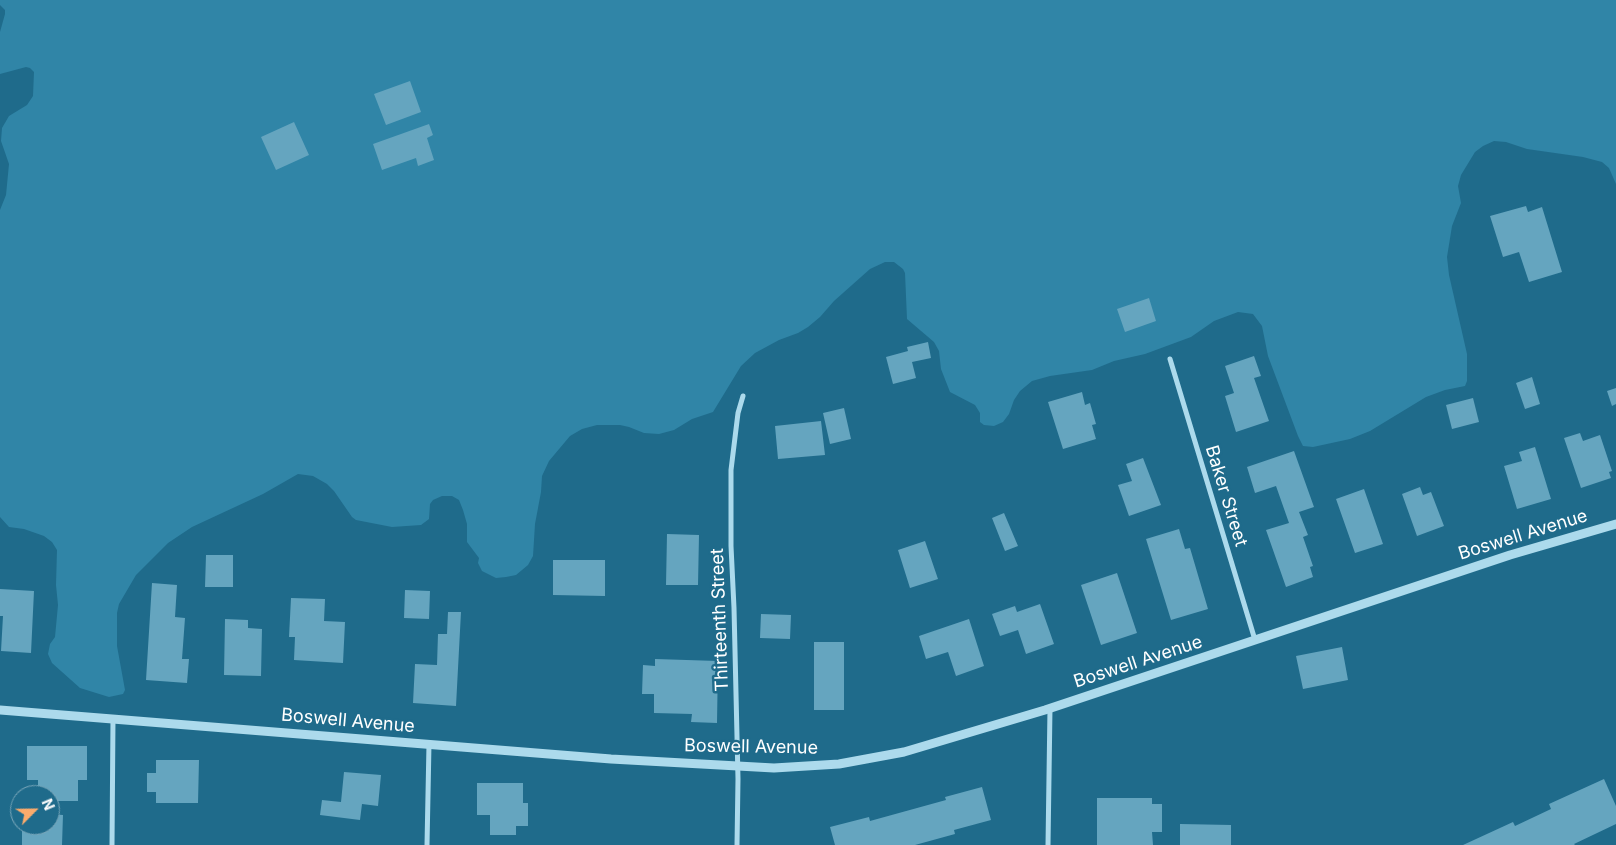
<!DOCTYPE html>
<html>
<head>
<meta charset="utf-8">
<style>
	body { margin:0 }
	#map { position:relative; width:1616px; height:845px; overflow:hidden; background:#1f6b8b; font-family:Inter,sans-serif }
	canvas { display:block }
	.north { position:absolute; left:10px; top:785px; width:50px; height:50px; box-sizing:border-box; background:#1f6b8b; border:1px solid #79a6b9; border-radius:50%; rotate:67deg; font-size:14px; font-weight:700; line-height:20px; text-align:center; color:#fff }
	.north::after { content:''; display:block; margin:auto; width:18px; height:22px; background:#faab6c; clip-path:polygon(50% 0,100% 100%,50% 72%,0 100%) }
</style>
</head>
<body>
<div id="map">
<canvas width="1616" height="845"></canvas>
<div class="north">N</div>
</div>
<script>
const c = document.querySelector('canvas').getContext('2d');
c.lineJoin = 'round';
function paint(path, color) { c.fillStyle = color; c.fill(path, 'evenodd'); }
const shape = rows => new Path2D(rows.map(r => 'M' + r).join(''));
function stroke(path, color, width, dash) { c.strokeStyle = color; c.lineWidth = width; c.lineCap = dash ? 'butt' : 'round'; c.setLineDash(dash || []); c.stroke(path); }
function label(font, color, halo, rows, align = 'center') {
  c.font = font + ' Inter,sans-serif'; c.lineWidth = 5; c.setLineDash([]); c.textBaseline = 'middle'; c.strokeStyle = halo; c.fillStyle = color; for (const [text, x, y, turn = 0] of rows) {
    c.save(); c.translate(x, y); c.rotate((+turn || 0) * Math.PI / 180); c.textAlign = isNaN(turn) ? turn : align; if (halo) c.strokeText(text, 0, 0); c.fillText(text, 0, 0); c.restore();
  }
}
const green = shape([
	[0,0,1616,0,1616,184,1609,168,1602,162,1583,157,1527,149,1506,142,1494,141,1483,146,1475,152,1461,175,1458,186,1461,203,1452,226,1447,257,1449,275,1467,354,1467,381,1465,386,1445,390,1426,397,1370,431,1350,439,1313,447,1303,446,1298,436,1268,356,1262,326,1253,314,1238,312,1214,321,1191,337,1145,354,1114,361,1092,370,1050,376,1032,381,1020,391,1014,400,1009,414,1003,422,994,426,984,425,980,422,980,413,975,405,950,392,941,369,939,351,934,342,907,319,905,273,903,269,894,262,885,262,870,269,834,301,820,317,808,327,798,333,779,340,755,353,741,366,713,412,692,419,674,430,659,434,644,433,629,427,620,425,597,425,582,429,570,436,549,461,542,476,541,492,535,524,533,556,528,565,516,575,506,577,496,578,482,571,478,563,479,558,467,542,467,524,463,510,459,500,452,496,442,496,433,500,430,504,429,519,421,525,392,527,356,520,352,517,334,491,327,484,313,476,298,474,263,494,192,527,168,543,136,575,119,604,117,613,117,646,125,690,123,694,109,697,80,688,52,663,48,654,50,644,55,637,58,605,56,585,57,550,52,542,44,536,24,529,9,527,0,517,0,210,6,195,9,164,1,141,2,128,9,116,27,105,33,96,34,72,30,68,26,67,0,74,0,32,5,14,5,10,0,5]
]);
const building = shape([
	[410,81,421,112,386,125,374,94],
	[294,122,309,155,276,170,261,137],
	[429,124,433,135,427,138,434,160,418,166,416,158,382,170,373,144],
	[1526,206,1528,212,1542,207,1562,272,1529,282,1519,252,1503,257,1490,216],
	[1149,298,1156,321,1125,332,1117,309],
	[928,342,931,358,912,362,916,378,893,384,886,357,908,351,907,347],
	[1254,356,1261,376,1254,378,1269,421,1236,432,1225,396,1234,393,1225,366],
	[1532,377,1540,404,1525,409,1516,383],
	[1616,388,1616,404,1612,406,1607,391],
	[1082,392,1085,405,1090,403,1096,424,1092,425,1096,439,1063,449,1048,402],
	[1473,398,1479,422,1452,429,1446,405],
	[844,408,851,439,830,444,823,413],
	[821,421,825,455,778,459,775,426],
	[1580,433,1583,441,1600,435,1612,471,1609,472,1611,478,1581,488,1564,438],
	[1535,447,1551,499,1517,509,1504,466,1522,461,1519,452],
	[1294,451,1314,507,1299,512,1308,535,1303,537,1313,566,1310,567,1313,577,1286,587,1266,530,1289,523,1276,486,1255,493,1247,467],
	[1143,458,1161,505,1129,516,1118,485,1132,481,1126,464],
	[1420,487,1423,495,1431,492,1444,526,1417,536,1402,494],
	[1364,489,1383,544,1355,553,1336,499],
	[1004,513,1018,546,1005,551,992,518],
	[1179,529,1185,549,1190,548,1208,609,1171,620,1146,539],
	[667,534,699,535,698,585,666,585],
	[925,541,938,579,910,588,898,550],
	[206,555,233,555,233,587,205,587],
	[553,560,605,560,605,596,553,595],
	[1117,573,1137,633,1101,645,1081,585],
	[152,583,177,585,175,617,185,618,182,659,189,659,187,683,146,680],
	[0,589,34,591,31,653,1,651,3,616,0,616],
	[405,590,430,591,429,619,404,618],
	[291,598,325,599,324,621,345,622,343,663,294,660,295,637,289,637],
	[1040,604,1054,644,1026,654,1018,630,1000,636,992,614,1015,606,1017,612],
	[448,612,461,612,456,706,413,703,415,664,437,665,438,634,447,634],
	[761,614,791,615,790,639,760,638],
	[225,619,248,620,248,628,262,629,261,676,224,675],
	[969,619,984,666,956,676,948,652,926,659,919,636],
	[814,642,844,642,844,710,814,710],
	[1342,647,1348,680,1303,689,1296,656],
	[655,659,718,661,717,723,691,722,692,714,654,713,654,694,642,694,643,665,655,666],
	[27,746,87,746,87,780,78,780,78,801,50,801,50,795,38,795,38,780,27,780],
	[156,760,199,760,198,803,156,803,156,792,147,792,147,773,156,773],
	[344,772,381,775,378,806,362,804,360,820,320,815,322,800,341,802],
	[1604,779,1616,806,1616,824,1574,844,1575,845,1463,845,1513,822,1515,826,1551,809,1549,804],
	[477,783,523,783,523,803,528,803,528,826,516,826,516,835,490,835,490,815,477,815],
	[982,787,991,820,954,830,955,834,915,845,835,845,830,827,869,817,870,821,946,800,945,797],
	[1097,798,1152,798,1152,804,1162,804,1162,832,1152,832,1153,845,1097,845],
	[50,814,63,815,62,845,22,845,22,825,50,825],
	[1180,824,1231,825,1231,845,1180,845]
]);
const minor = shape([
	[1170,359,1255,640],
	[112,845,113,719],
	[427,845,429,744],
	[737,845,738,779,734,608,731,546,731,470,738,413,743,396],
	[1048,845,1050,708]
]);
const tertiary = shape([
	[0,710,611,759,774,768,839,764,904,752,1045,710,1510,555,1616,524]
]);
const streetNames = [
	["Baker Street",1226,496,73],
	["Boswell Avenue",1523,535,-17],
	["Thirteenth Street",720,620,-92],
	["Boswell Avenue",1138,662,-18],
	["Boswell Avenue",348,721,5],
	["Boswell Avenue",751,747,1]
];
paint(green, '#3085a7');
paint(building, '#65a5bf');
stroke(minor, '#acdaec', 5);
stroke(tertiary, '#acdaec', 9);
label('18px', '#fff', '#1f6b8b', streetNames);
</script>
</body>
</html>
